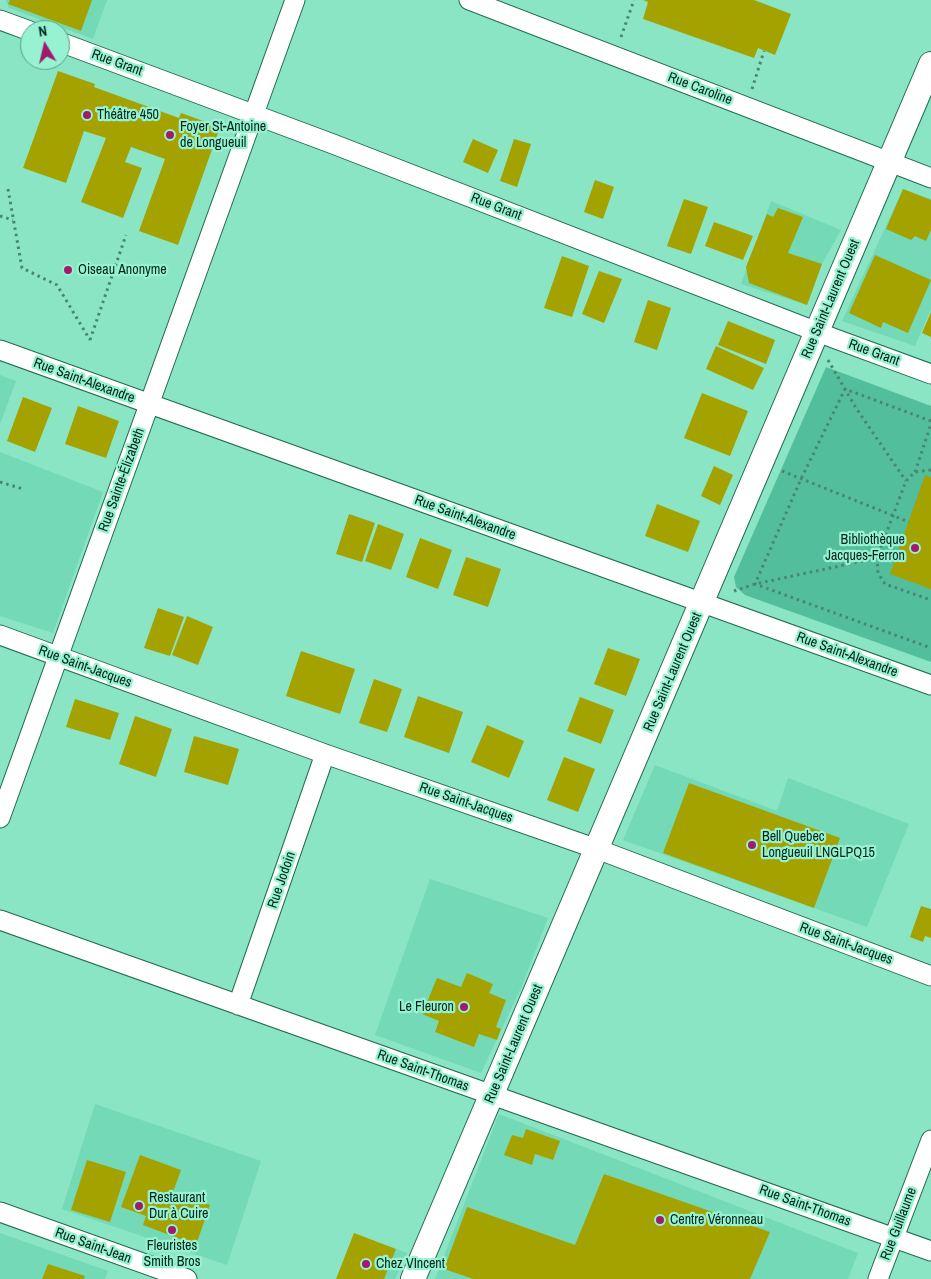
<!DOCTYPE html>
<html>
<head>
<meta charset="utf-8">
<style>
	body { margin:0 }
	#map { position:relative; width:931px; height:1279px; overflow:hidden; background:#8ae5c4; font-family:"Archivo Narrow",sans-serif }
	canvas { display:block }
	.north { position:absolute; left:20px; top:20px; width:50px; height:50px; box-sizing:border-box; background:#97f2d1; border:1px solid #5ba088; border-radius:50%; rotate:351deg; font-size:14px; font-weight:700; line-height:20px; text-align:center; color:#00251a }
	.north::after { content:''; display:block; margin:auto; width:18px; height:22px; background:#9f1c6d; clip-path:polygon(50% 0,100% 100%,50% 72%,0 100%) }
</style>
</head>
<body>
<div id="map">
<canvas width="931" height="1279"></canvas>
<div class="north">N</div>
</div>
<script>
const c = document.querySelector('canvas').getContext('2d');
c.lineJoin = 'round';
function paint(path, color) { c.fillStyle = color; c.fill(path, 'evenodd'); }
const shape = rows => new Path2D(rows.map(r => 'M' + r).join(''));
function stroke(path, color, width, dash) { c.strokeStyle = color; c.lineWidth = width; c.lineCap = dash ? 'butt' : 'round'; c.setLineDash(dash || []); c.stroke(path); }
function label(font, color, halo, rows, align = 'center') {
  c.font = font + ' "Archivo Narrow",sans-serif'; c.lineWidth = 4.5; c.setLineDash([]); c.textBaseline = 'middle'; c.strokeStyle = halo; c.fillStyle = color; for (const [text, x, y, turn = 0] of rows) {
    c.save(); c.translate(x, y); c.rotate((+turn || 0) * Math.PI / 180); c.textAlign = isNaN(turn) ? turn : align; if (halo) c.strokeText(text, 0, 0); c.fillText(text, 0, 0); c.restore();
  }
}
const built = shape([
	[6,0,107,0,93,39,9,8],
	[903,189,931,199,931,309,915,346,842,321],
	[771,201,841,230,822,264,807,305,741,284],
	[0,375,16,381,0,424],
	[0,452,103,492,53,633,0,616],
	[655,765,777,811,788,778,909,824,867,927,623,840],
	[430,879,548,918,521,988,481,1073,375,1035],
	[95,1104,261,1161,227,1265,62,1209],
	[499,1114,858,1253,848,1279,435,1279],
	[0,1233,108,1271,105,1279,0,1279],
	[396,1249,407,1253,395,1279,336,1279]
]);
const green = shape([
	[826,367,931,406,931,662,745,595,736,587,734,577]
]);
const building = shape([
	[10,0,92,0,81,31,8,4],
	[643,0,754,0,791,14,775,55,758,48,754,58,643,19,648,2],
	[58,71,95,84,94,87,179,118,181,113,220,127,178,245,139,231,165,159,131,147,125,162,142,168,123,218,81,202,106,138,84,131,66,183,23,168],
	[473,139,498,150,488,173,463,162],
	[514,139,531,144,517,187,500,181],
	[595,180,614,187,603,219,584,212],
	[903,189,931,200,931,230,926,241,915,236,911,240,886,229],
	[684,199,708,207,691,254,667,246],
	[778,208,803,217,788,253,822,264,807,305,749,283,746,267,767,214,773,217],
	[714,222,753,236,743,260,705,246],
	[875,255,931,280,908,333,883,322,881,328,849,313],
	[562,256,589,266,572,317,544,308],
	[599,271,622,279,604,323,582,314],
	[648,300,671,308,657,350,634,342],
	[931,312,931,337,922,333],
	[728,321,775,340,766,364,718,345],
	[716,346,764,368,753,390,706,369],
	[702,393,748,411,730,456,684,438],
	[23,397,52,408,35,452,7,441],
	[78,406,119,421,106,458,65,444],
	[714,466,733,475,720,505,701,496],
	[925,475,931,477,931,589,890,574],
	[657,504,700,521,688,552,645,536],
	[349,514,375,523,362,562,336,554],
	[378,524,404,534,391,570,365,561],
	[420,538,452,550,438,589,406,577],
	[466,557,501,569,488,607,453,595],
	[158,608,184,617,170,656,144,648],
	[187,616,213,627,198,665,172,655],
	[608,648,640,659,626,696,594,684],
	[301,651,355,669,340,714,286,696],
	[374,679,402,689,387,732,359,723],
	[418,696,463,712,449,753,404,737],
	[580,697,614,710,601,744,567,731],
	[75,699,119,713,110,740,66,727],
	[135,716,172,729,156,777,119,764],
	[487,725,524,741,509,778,471,762],
	[194,736,239,749,228,785,184,772],
	[564,757,595,769,578,812,547,800],
	[689,783,840,838,814,908,663,853],
	[921,906,931,909,931,938,925,936,923,942,910,937],
	[467,973,493,984,489,993,506,1000,496,1027,501,1029,497,1040,479,1034,474,1047,435,1032,439,1021,422,1014,437,978,461,987],
	[526,1129,560,1141,553,1160,535,1154,532,1165,504,1155,512,1135,523,1138],
	[140,1155,181,1170,173,1192,210,1205,196,1245,143,1225,146,1216,121,1207],
	[87,1160,126,1172,110,1222,71,1210],
	[604,1174,770,1232,750,1279,473,1279,444,1269,467,1207,575,1245],
	[354,1233,396,1249,384,1279,336,1279],
	[48,1264,85,1276,84,1279,42,1279]
]);
const path = shape([
	[621,37,634,0],
	[752,89,764,51],
	[8,189,22,268,57,285,90,340],
	[0,216,13,220],
	[90,340,126,235],
	[828,360,856,408,906,481],
	[931,421,845,389,801,479,755,584,931,648],
	[931,470,915,472,906,481,877,558,878,573,885,584,931,600],
	[782,471,909,522],
	[915,472,931,424],
	[0,482,23,489],
	[734,591,755,584,877,558]
]);
const minor = shape([
	[469,0,931,178],
	[0,20,30,31],
	[60,42,333,144,833,338,931,374],
	[0,350,931,685],
	[0,635,325,754,597,849,931,976],
	[0,818,295,0],
	[0,920,931,1251],
	[238,1005,325,754],
	[0,1212,187,1279],
	[878,1279,931,1140]
]);
const tertiary = shape([
	[413,1279,931,64]
]);
const markers = [
	[87,115,5,"#9f1c6d"],
	[170,135,5,"#9f1c6d"],
	[68,270,5,"#9f1c6d"],
	[915,548,5,"#9f1c6d"],
	[752,845,5,"#9f1c6d"],
	[464,1007,5,"#9f1c6d"],
	[139,1206,5,"#9f1c6d"],
	[660,1220,5,"#9f1c6d"],
	[172,1230,5,"#9f1c6d"],
	[366,1264,5,"#9f1c6d"]
];
const streetNames = [
	["Rue Grant",117,63,20],
	["Rue Caroline",700,89,21],
	["Rue Grant",496,207,21],
	["Rue Saint-Laurent Ouest",831,299,-67],
	["Rue Grant",874,353,20],
	["Rue Saint-Alexandre",84,381,20],
	["Rue Sainte-Élizabeth",122,480,-70],
	["Rue Saint-Alexandre",465,518,20],
	["Rue Saint-Alexandre",847,655,20],
	["Rue Saint-Jacques",85,667,20],
	["Rue Saint-Laurent Ouest",673,672,-67],
	["Rue Saint-Jacques",466,803,19],
	["Rue Jodoin",282,880,-71],
	["Rue Saint-Jacques",846,944,20],
	["Rue Saint-Laurent Ouest",514,1044,-67],
	["Rue Saint-Thomas",423,1071,20],
	["Rue Saint-Thomas",805,1206,20],
	["Rue Guillaume",899,1224,-69],
	["Rue Saint-Jean",93,1246,20]
];
const poiNames = [
	["Théâtre 450",97,115],
	["Foyer St-Antoine",180,127],
	["de Longueuil",180,143],
	["Oiseau Anonyme",78,270],
	["Bibliothèque",905,540,"right"],
	["Jacques-Ferron",905,556,"right"],
	["Bell Quebec",762,837],
	["Longueuil LNGLPQ15",762,853],
	["Le Fleuron",454,1007,"right"],
	["Restaurant",149,1198],
	["Dur à Cuire",149,1214],
	["Centre Véronneau",670,1220],
	["Fleuristes",172,1246,"center"],
	["Smith Bros",172,1262,"center"],
	["Chez VIncent",376,1264]
];
paint(built, '#74d9b6');
paint(green, '#53be9b');
paint(building, '#a4a200');
stroke(minor, '#236b54', 21);
stroke(tertiary, '#236b54', 26);
stroke(path, '#478771', 3, [2.5, 4]);
stroke(minor, '#fff', 19);
stroke(tertiary, '#fff', 24);
for (const [x, y, r, color] of markers) { const dot = new Path2D(); dot.arc(x, y, r, 0, 2 * Math.PI); c.fillStyle = color; c.fill(dot); stroke(dot, '#97f2d1', 2); }
label('14px', '#00251a', '#97f2d1', streetNames);
label('14px', '#00251a', '#97f2d1', poiNames, 'left');
</script>
</body>
</html>
